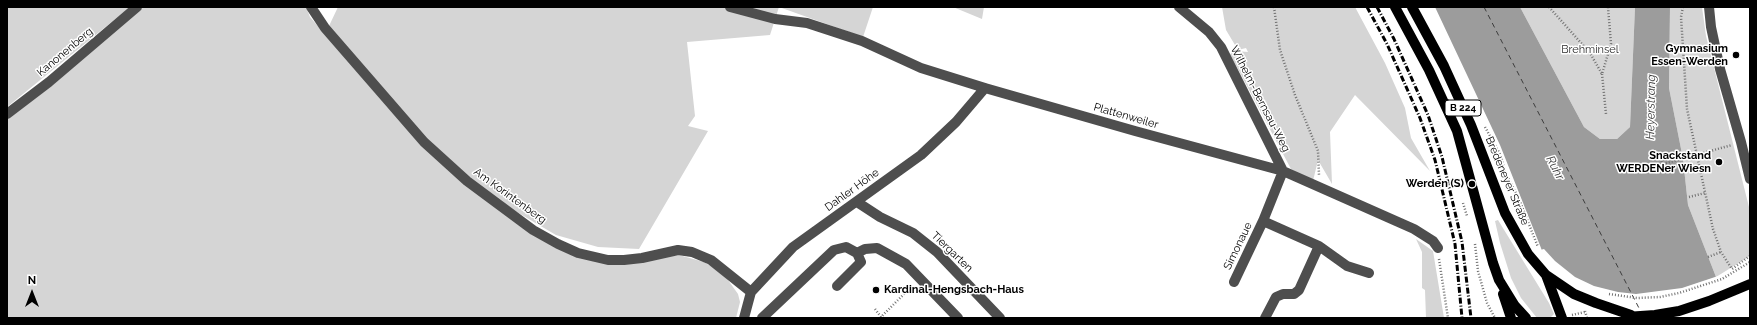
<!DOCTYPE html>
<html>
<head>
<meta charset="utf-8">
<style>
	body { margin:0 }
	#map { position:relative; width:1757px; height:325px; overflow:hidden; background:#fff; font-family:Raleway,sans-serif }
	canvas { display:block }
	.frame { position:absolute; inset:0; border:8px solid #000; pointer-events:none }
	.north { position:absolute; left:12px; top:273px; width:40px; height:40px; -webkit-text-stroke:3px #fff; paint-order:stroke; rotate:0deg; font-size:11px; font-weight:700; line-height:16px; text-align:center; color:#000 }
	.north::after { content:''; display:block; margin:auto; width:14px; height:18px; background:#000; clip-path:polygon(50% 0,100% 100%,50% 72%,0 100%) }
</style>
</head>
<body>
<div id="map">
<canvas width="1757" height="325"></canvas>
<div class="frame"></div>
<div class="north">N</div>
</div>
<script>
const c = document.querySelector('canvas').getContext('2d');
c.lineJoin = 'round';
function paint(path, color) { c.fillStyle = color; c.fill(path, 'evenodd'); }
const shape = rows => new Path2D(rows.map(r => 'M' + r).join(''));
function stroke(path, color, width, dash) { c.strokeStyle = color; c.lineWidth = width; c.lineCap = dash ? 'butt' : 'round'; c.setLineDash(dash || []); c.stroke(path); }
function label(font, color, halo, rows, align = 'center') {
  c.font = font + ' Raleway,sans-serif'; c.lineWidth = 3; c.setLineDash([]); c.textBaseline = 'middle'; c.strokeStyle = halo; c.fillStyle = color; for (const [text, x, y, turn = 0] of rows) {
    c.save(); c.translate(x, y); c.rotate((+turn || 0) * Math.PI / 180); c.textAlign = isNaN(turn) ? turn : align; if (halo) c.strokeText(text, 0, 0); c.fillText(text, 0, 0); c.restore();
  }
}
const green = shape([
	[7,7,130,7,7,107],
	[143,7,306,7,310,17,388,108,436,158,560,249,610,264,679,255,704,262,723,273,738,294,740,302,736,318,7,318,7,120,54,84],
	[338,7,873,7,863,37,779,7,770,35,687,42,695,116,688,126,708,131,639,249,598,247,556,235,498,201,450,161,405,117,329,26],
	[953,7,984,7,982,19],
	[1222,7,1355,7,1385,63,1405,108,1411,138,1430,171,1355,95,1330,132,1332,184,1318,160,1313,181,1291,169,1230,54,1236,51,1248,52,1246,48,1238,50,1226,30],
	[1520,7,1635,7,1630,127,1617,139,1600,139,1584,127],
	[1670,7,1702,7,1706,36,1750,211,1750,256,1716,277,1688,205,1683,159,1669,88],
	[1498,220,1549,303,1554,314,1550,318,1537,318,1521,298,1511,278,1500,243,1495,221],
	[1416,239,1433,251,1444,318,1426,318,1425,290,1422,288,1422,252]
]);
const water = shape([
	[1435,7,1520,7,1584,127,1600,139,1617,139,1630,127,1635,7,1670,7,1669,88,1683,159,1688,205,1716,277,1730,318,1564,318,1541,248,1500,145]
]);
const pier = shape([
	[1544,249,1555,261,1575,277,1594,286,1618,292,1636,294,1682,288,1718,276,1732,318,1562,318,1540,250]
]);
const ferry = shape([
	[1484,7,1641,312]
]);
const path = shape([
	[1274,7,1280,50,1295,95,1318,151,1319,175],
	[1549,7,1590,53,1602,74,1611,44,1608,7],
	[1683,7,1681,17,1687,109,1713,229,1721,252,1732,269,1750,256],
	[1602,74,1606,114],
	[1485,127,1501,156,1505,172,1519,199,1538,247],
	[1660,155,1665,173],
	[1663,164,1732,145],
	[1689,197,1705,193],
	[1463,203,1467,216],
	[1475,244,1478,271,1487,303,1495,318],
	[1708,257,1721,252],
	[1439,259,1448,318],
	[1609,294,1637,298,1660,297,1679,293,1722,279,1750,262],
	[875,309,881,317,912,286],
	[1585,311,1587,318],
	[1572,315,1585,312]
]);
const minor = shape([
	[311,7,325,28,424,142,467,181,533,230,558,244,578,253,608,260,624,260,642,258,678,250,692,252,711,260,751,292],
	[730,7,775,19,807,23,862,41,921,68,985,88,1135,131,1283,171,1414,229,1433,241,1438,248],
	[1179,7,1209,32,1221,47,1283,171],
	[1709,7,1711,27,1720,69,1741,142,1750,179],
	[7,114,49,82,137,7],
	[857,202,880,217,913,233,937,252,1000,318],
	[1263,221,1319,246,1347,266,1369,273],
	[1234,282,1263,221,1283,171],
	[837,286,861,262,857,253],
	[744,318,751,292,793,247,921,155,956,122,985,88],
	[762,318,834,250,846,247,857,253,865,249,877,248,906,264,958,318],
	[1265,318,1276,297,1283,294,1294,294,1299,290,1319,246]
]);
const major = shape([
	[1395,7,1429,70,1457,131,1493,263,1499,280,1515,306,1526,318],
	[1412,7,1444,66,1471,125,1505,213,1528,254,1546,275,1574,294,1596,303,1631,315],
	[1546,275,1562,318],
	[1503,294,1511,318],
	[1626,317,1655,315,1679,311,1709,301,1750,284]
]);
const rail = shape([
	[1367,7,1387,44,1420,118,1435,160,1455,244,1462,318],
	[1377,7,1394,39,1428,115,1442,157,1462,242,1471,318]
]);
const markers = [
	[1736,55,4,"#000"],
	[1719,162,4,"#000"],
	[1472,184,4,"#000"],
	[876,290,4,"#000"]
];
const shields = [
	[1463,108,36]
];
const shieldNames = [
	["B 224",1463,108]
];
const poiNames = [
	["Gymnasium",1728,49],
	["Essen-Werden",1728,62],
	["Snackstand",1711,156],
	["WERDENer Wiesn",1711,169],
	["Werden (S)",1464,184],
	["Kardinal-Hengsbach-Haus",884,290,"left"]
];
const parkNames = [
	["Brehminsel",1590,50]
];
const streetNames = [
	["Kanonenberg",65,52,-40],
	["Wilhelm-Bernsau-Weg",1260,99,63],
	["Plattenweiler",1126,116,16],
	["Bredeneyer Straße",1507,181,67],
	["Dahler Höhe",852,190,-36],
	["Am Korintenberg",510,196,36],
	["Simonaue",1238,246,-64],
	["Tiergarten",952,252,44]
];
const waterNames = [
	["Heyerstrang",1651,107,-89],
	["Ruhr",1555,168,62]
];
paint(green, '#d5d5d5');
paint(water, '#9c9c9c');
paint(pier, '#fff');
stroke(ferry, '#3d3d3d', 1, [5, 4]);
stroke(path, '#707070', 2.5, [1, 2]);
stroke(minor, '#4e4e4e', 10);
stroke(major, '#000', 10);
stroke(rail, '#000', 3, [6, 2, 1, 2]);
for (const [x, y, r, color] of markers) { const dot = new Path2D(); dot.arc(x, y, r, 0, 2 * Math.PI); c.fillStyle = color; c.fill(dot); stroke(dot, '#fff', 1.5); }
for (const [x, y, w] of shields) { const box = new Path2D(); box.roundRect(x - w / 2, y - 8, w, 16, 3); c.fillStyle = '#fff'; c.fill(box); stroke(box, '#000', 1); }
label('bold 10px', '#000', null, shieldNames);
label('bold 11px', '#000', '#fff', poiNames, 'right');
label('11px', '#2c2c2c', '#fff', parkNames);
label('11px', '#000', '#fff', streetNames);
label('italic 12px', '#3d3d3d', '#fff', waterNames);
</script>
</body>
</html>
